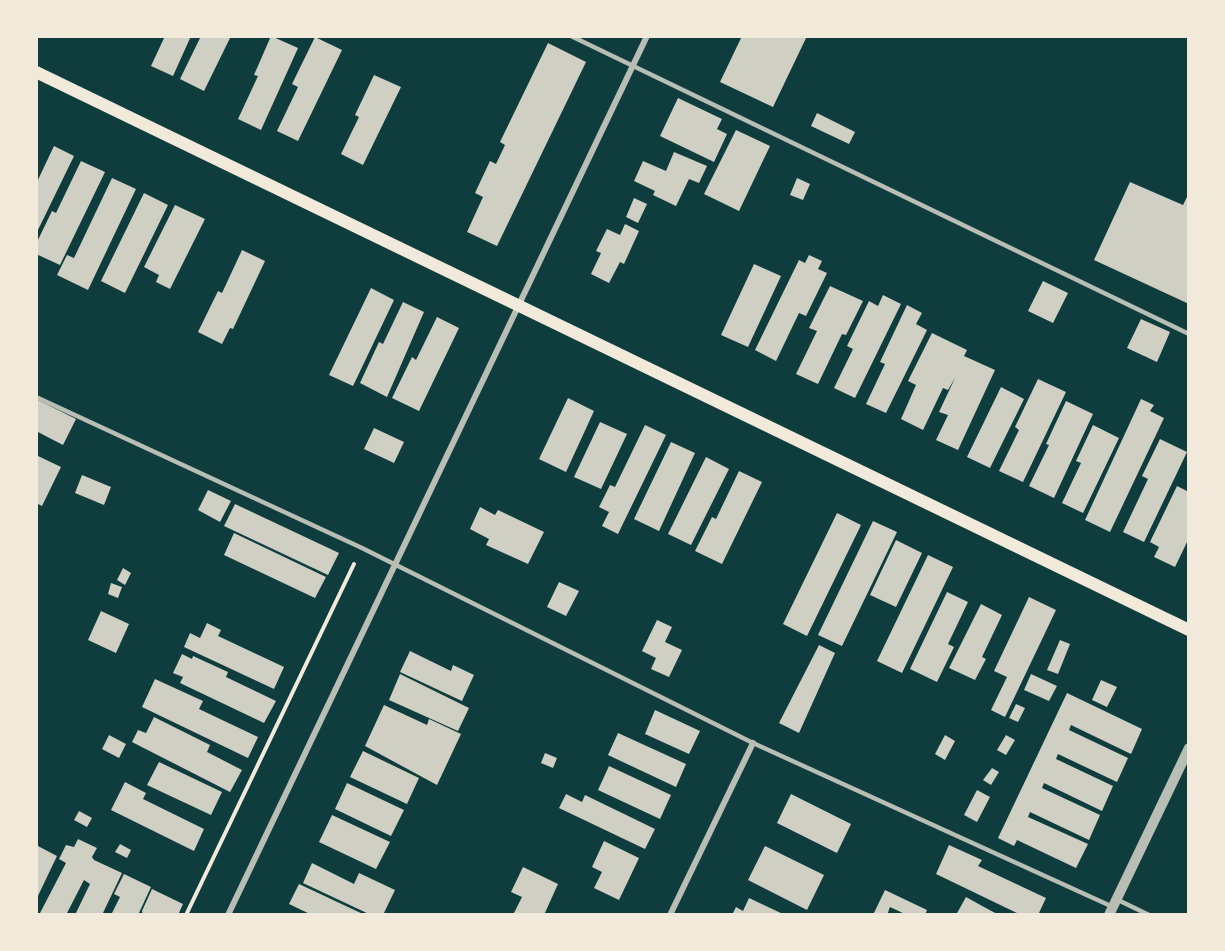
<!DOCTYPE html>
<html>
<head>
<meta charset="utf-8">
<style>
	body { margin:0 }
	#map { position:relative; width:1225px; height:951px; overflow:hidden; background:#0f3d3e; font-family:"Times New Roman",serif }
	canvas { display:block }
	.frame { position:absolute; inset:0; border:38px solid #f1e9da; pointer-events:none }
</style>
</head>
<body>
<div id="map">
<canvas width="1225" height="951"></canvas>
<div class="frame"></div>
</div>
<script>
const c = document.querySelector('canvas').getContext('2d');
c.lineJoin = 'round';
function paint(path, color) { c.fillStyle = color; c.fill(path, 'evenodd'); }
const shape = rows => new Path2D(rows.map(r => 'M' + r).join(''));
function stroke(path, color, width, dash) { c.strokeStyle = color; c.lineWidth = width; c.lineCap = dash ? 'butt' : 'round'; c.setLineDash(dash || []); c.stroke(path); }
const building = shape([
	[165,36,191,36,173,76,151,66],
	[201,36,231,36,204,91,180,79],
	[271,36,298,48,261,130,238,119,258,76,254,75],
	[742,36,807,36,773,107,720,82],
	[315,37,342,50,298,141,277,131,298,87,292,84],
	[548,43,586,62,497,246,467,232,483,197,475,193,490,161,496,164,505,145,500,142],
	[374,75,401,87,363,165,341,154,359,117,355,115],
	[678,98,722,119,717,129,727,134,714,162,660,136],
	[817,113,855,132,849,144,811,126],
	[736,130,770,146,739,211,704,194],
	[54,146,74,156,36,234,36,184],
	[674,152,707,166,699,183,689,179,676,206,653,195,655,191,634,181,643,161,666,171],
	[81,161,105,172,60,265,36,254,36,244,52,211,56,213],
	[112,178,136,189,88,290,57,275,67,255,74,258],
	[797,178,810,184,803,200,790,195],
	[1130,182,1183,205,1189,193,1189,304,1094,260],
	[144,193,168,205,125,293,101,281],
	[634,198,647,204,638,223,626,217],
	[175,205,205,219,170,289,156,282,159,275,144,267],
	[625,224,639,231,624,264,620,262,609,283,591,274,601,253,596,251,607,229,620,235],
	[242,250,265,261,233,329,230,328,222,344,198,332,218,291,222,293],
	[809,255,822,261,818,269,827,273,806,316,799,313,776,361,755,350,799,260,805,263],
	[754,264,781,276,748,347,721,335],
	[1043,281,1068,293,1053,323,1028,311],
	[830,286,863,301,846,335,842,334,818,384,796,374,817,331,809,328],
	[371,288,394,300,353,386,329,375],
	[883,295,901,304,855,398,834,388,853,349,847,346,869,301,878,306],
	[403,302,424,312,387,397,360,383,379,342,383,344],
	[907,305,922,313,916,324,927,330,886,413,866,404,885,364,880,362],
	[437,317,459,328,419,411,392,398,412,357,416,360],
	[1141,319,1170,332,1157,362,1127,348],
	[932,333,967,350,964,356,995,370,958,450,936,440,948,415,939,412,955,378,948,390,943,388,923,430,901,419,916,385,908,381],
	[1038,379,1066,392,1023,482,999,471,1019,430,1015,427],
	[1001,387,1024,399,990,468,967,457],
	[568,398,594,411,566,472,539,459],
	[36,399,76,419,63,445,36,431],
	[1141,399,1154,405,1150,411,1164,418,1110,532,1085,520],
	[1066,401,1093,414,1054,498,1029,486,1049,445,1046,444],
	[600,422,627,434,601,489,574,477],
	[645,425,666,435,618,534,602,526,609,512,599,507,610,485,615,487],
	[1093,425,1119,438,1083,513,1062,503,1081,463,1076,461],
	[374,428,404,442,394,463,364,449],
	[1160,439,1187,452,1144,542,1123,532,1148,479,1142,476],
	[671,442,695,453,659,531,634,519],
	[36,455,61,467,42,506,36,503],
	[706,457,729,469,691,545,668,534],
	[739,471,762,482,722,564,695,551,712,517,716,519],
	[82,475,111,487,104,505,75,493],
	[1177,486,1189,492,1189,538,1175,567,1154,557,1159,547,1150,542],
	[208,490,231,501,220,522,198,510],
	[235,504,339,553,328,575,224,526],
	[480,507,495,515,498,510,544,532,528,564,486,545,489,539,470,529],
	[837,513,861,525,807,636,783,624],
	[873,521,897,532,842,646,818,635],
	[234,533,326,577,315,598,224,555],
	[896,540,922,553,896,607,870,595],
	[928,555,953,567,902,673,877,661],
	[123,568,131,573,125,585,117,580],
	[559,582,579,591,566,616,547,607],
	[111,583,122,587,118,598,108,594],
	[947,592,968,602,948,644,954,647,937,682,910,669],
	[1029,597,1056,610,1005,717,991,710,1007,677,994,671],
	[981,604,1002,615,982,657,986,659,975,680,949,668],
	[101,611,129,624,116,653,88,640],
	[657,620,672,627,665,642,682,650,669,677,651,669,656,658,642,651],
	[207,623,221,630,218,636,284,667,274,689,184,647,190,633,200,638],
	[1060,640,1070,644,1058,674,1047,670],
	[819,645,835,653,799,733,779,723],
	[410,651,451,671,453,665,474,675,462,701,400,672],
	[182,654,192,659,193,656,228,672,226,677,276,701,264,723,180,683,183,677,173,673],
	[400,674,469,708,458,731,389,700],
	[1031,674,1057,686,1049,701,1024,690],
	[155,679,203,701,199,709,258,737,248,758,142,707],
	[1101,680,1117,687,1107,707,1092,700],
	[1067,693,1142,729,1131,754,1071,725,1069,730,1128,758,1117,782,1058,754,1056,759,1113,786,1102,811,1044,783,1042,788,1100,815,1089,840,1030,812,1028,817,1088,844,1076,868,1017,840,1014,846,998,838],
	[1016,704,1025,708,1018,722,1009,718],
	[384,705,427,725,429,719,461,734,437,785,365,746],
	[655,710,700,731,689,754,645,734],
	[154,717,210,745,207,752,242,770,230,792,132,742,138,730,146,733],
	[618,733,686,764,676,787,608,755],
	[109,735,126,744,119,758,102,749],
	[945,735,955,741,945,760,935,754],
	[1006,735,1015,740,1006,755,997,750],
	[363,751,419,778,407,804,350,777],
	[545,753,557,758,553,768,541,763],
	[159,762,222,792,211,815,147,785],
	[609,766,671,795,660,819,598,790],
	[992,768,999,772,991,785,983,780],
	[125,782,146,793,143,799,204,829,194,851,111,810],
	[347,783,404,810,391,836,335,809],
	[977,790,990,797,977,822,964,815],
	[566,794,582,802,585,795,655,829,645,849,559,808],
	[791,794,851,824,837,853,777,823],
	[79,811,92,818,87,827,74,820],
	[332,815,390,842,376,869,319,842],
	[78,839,97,848,92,857,94,860,122,873,102,915,75,915,90,884,84,880,66,915,39,915,66,863,59,859,66,845,74,847],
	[604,841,639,858,619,900,594,888,602,872,592,867],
	[120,844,131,850,127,858,115,852],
	[36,845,57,856,36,900],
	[949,845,982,860,978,866,1046,898,1038,915,1021,915,936,874],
	[765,846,824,875,807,910,748,880],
	[312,863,354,884,359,873,395,890,383,915,371,915,303,883],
	[523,867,558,884,544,915,514,913,522,897,511,892],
	[124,874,151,887,138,915,111,915,120,897,114,894],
	[299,884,365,915,312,915,289,904],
	[152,889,183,904,178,915,143,915,142,911],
	[885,890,927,910,925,915,907,915,890,907,887,915,873,915],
	[966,897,984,907,999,915,956,915],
	[749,898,785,915,732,915,736,907,743,911]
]);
const path = shape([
	[186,915,354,564]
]);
const service = shape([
	[571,36,1189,334],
	[36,397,362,548,753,743,1113,907],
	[1116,899,1149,915]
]);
const minor = shape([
	[228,915,647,36],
	[670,915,753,743]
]);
const tertiary = shape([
	[1109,915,1189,748]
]);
const secondary = shape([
	[36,72,1189,630]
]);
paint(building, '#cfcfc3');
stroke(path, '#f1e9da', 4);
stroke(service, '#b8beb3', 4.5);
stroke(minor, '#b8beb3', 6);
stroke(tertiary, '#b8beb3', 10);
stroke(secondary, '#f1e9da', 12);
</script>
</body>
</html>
